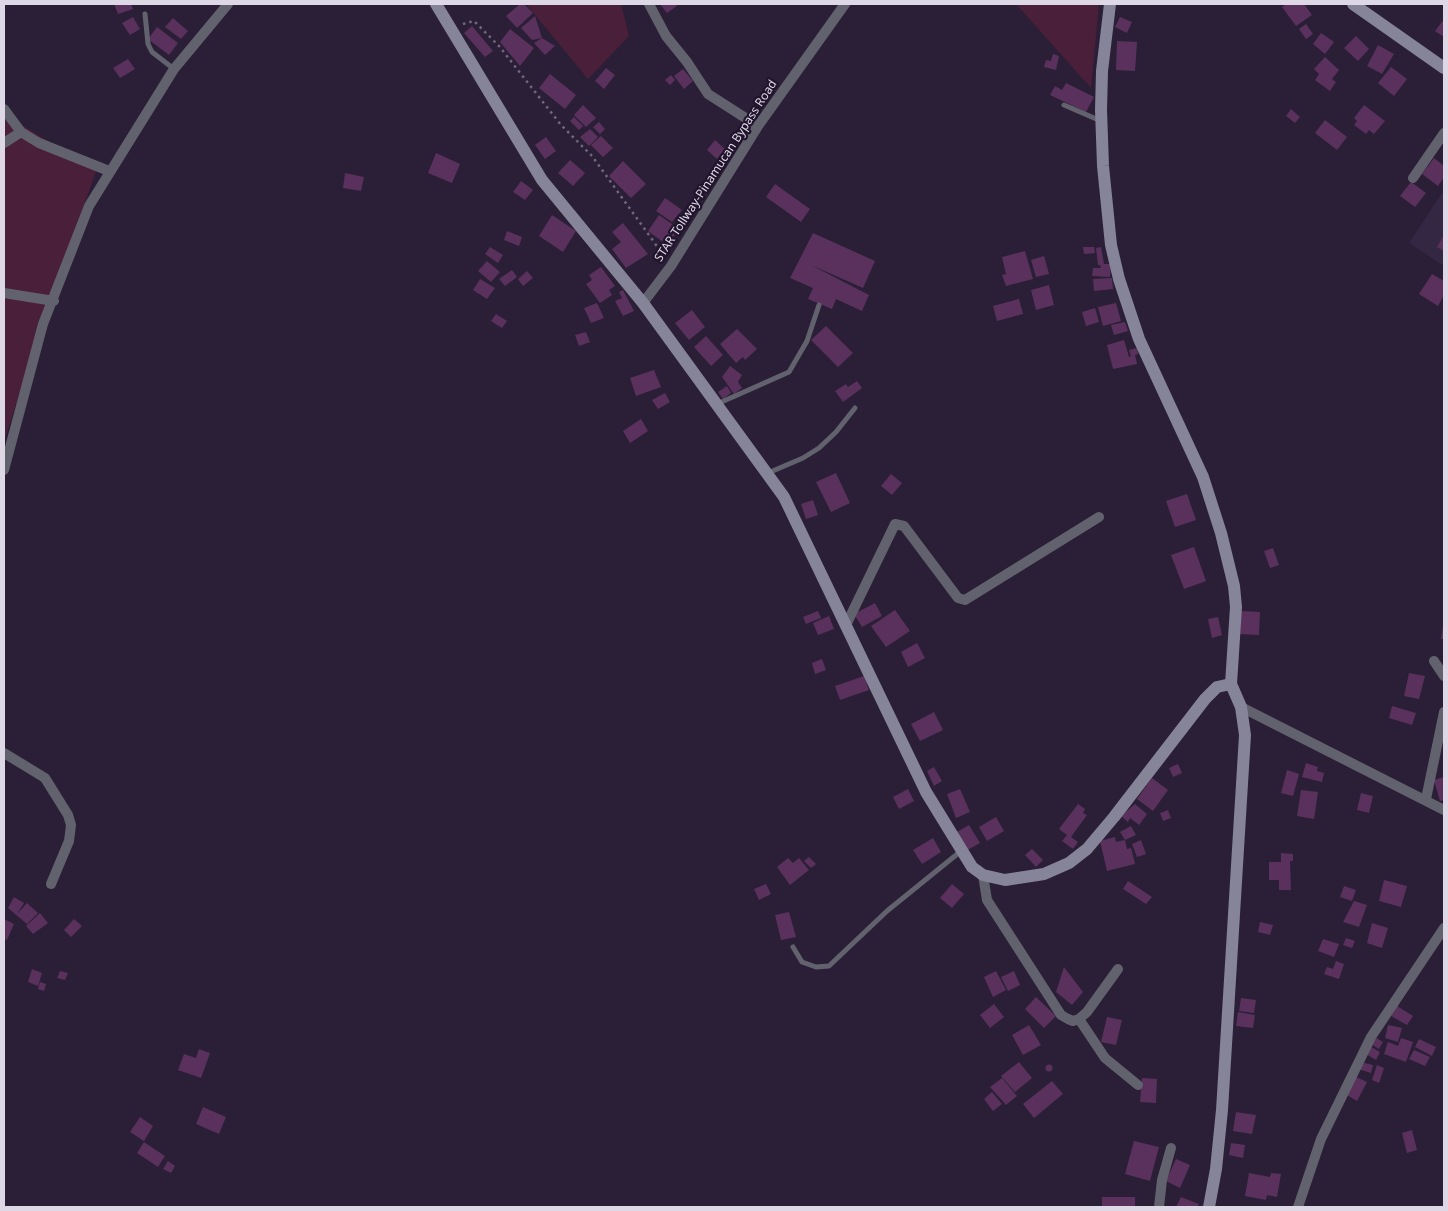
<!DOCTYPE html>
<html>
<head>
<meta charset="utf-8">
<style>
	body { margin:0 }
	#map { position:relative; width:1448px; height:1211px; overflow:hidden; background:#2a1f36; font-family:"Noto Sans",sans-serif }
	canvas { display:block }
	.frame { position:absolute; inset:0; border:5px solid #ded7e6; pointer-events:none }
</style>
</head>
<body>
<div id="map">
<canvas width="1448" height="1211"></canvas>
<div class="frame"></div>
</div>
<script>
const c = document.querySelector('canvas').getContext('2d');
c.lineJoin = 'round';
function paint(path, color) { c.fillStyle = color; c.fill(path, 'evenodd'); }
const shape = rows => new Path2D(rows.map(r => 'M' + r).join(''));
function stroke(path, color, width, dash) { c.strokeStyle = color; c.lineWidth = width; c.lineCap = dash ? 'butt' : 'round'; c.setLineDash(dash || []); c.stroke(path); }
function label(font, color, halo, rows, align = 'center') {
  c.font = font + ' "Noto Sans",sans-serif'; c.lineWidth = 4.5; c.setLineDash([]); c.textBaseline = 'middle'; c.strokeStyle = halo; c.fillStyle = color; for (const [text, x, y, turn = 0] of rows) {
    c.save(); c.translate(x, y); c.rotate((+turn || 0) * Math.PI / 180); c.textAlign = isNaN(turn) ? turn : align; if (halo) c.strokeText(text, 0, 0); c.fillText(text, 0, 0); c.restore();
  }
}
const built = shape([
	[1444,190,1444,266,1409,243]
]);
const green = shape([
	[526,4,621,4,629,36,588,79],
	[1016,4,1099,4,1091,88],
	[4,114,96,171,34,347,4,442]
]);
const building = shape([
	[114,4,131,4,133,9,118,14],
	[520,4,524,4,533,13,517,28,506,16],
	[660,4,675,4,677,6,667,13],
	[1286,4,1304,4,1312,15,1296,26,1282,7],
	[535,16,542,38,532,40,521,28],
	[133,17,140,29,130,35,122,23],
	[1120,17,1132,22,1127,33,1115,27],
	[173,18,188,31,181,39,165,27],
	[1444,19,1444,37,1435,31],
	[1306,24,1313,34,1306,39,1299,29],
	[472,26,493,51,485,57,464,33],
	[157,27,178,43,169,55,148,39],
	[510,29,534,48,520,66,500,42],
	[1321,33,1334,42,1325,54,1313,44],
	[1356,36,1369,49,1358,61,1344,48],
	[542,38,555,46,545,55,534,43],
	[1117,41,1137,42,1135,71,1116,70],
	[1378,45,1394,54,1382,74,1367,66],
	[1053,54,1059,56,1056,70,1044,67,1046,60,1051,61],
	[1325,57,1339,70,1332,79,1336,82,1330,91,1315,80,1319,74,1314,69],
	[128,59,135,69,120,78,113,68],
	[1391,67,1407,79,1394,96,1378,83],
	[606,68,615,75,604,89,595,81],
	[683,69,693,81,684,89,674,76],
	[550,74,576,95,565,109,539,88],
	[671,75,675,80,670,85,665,80],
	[1066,83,1094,97,1086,112,1050,95,1055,86,1062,90],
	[583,105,596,118,586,127,574,115],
	[1364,105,1385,121,1374,134,1369,130,1366,134,1354,125,1357,121,1354,118],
	[1291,109,1300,117,1295,123,1286,116],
	[574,117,583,126,579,130,570,121],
	[1325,120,1347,137,1337,150,1315,133],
	[599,122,605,129,600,134,593,127],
	[590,129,598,137,589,146,580,137],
	[601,136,613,148,603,157,591,145],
	[546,137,556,151,545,159,535,145],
	[715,140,725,149,717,159,707,150],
	[436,153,460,164,452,183,428,173],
	[1434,158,1444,166,1444,177,1438,186,1422,174],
	[570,160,585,173,573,186,558,173],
	[623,161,646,184,631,198,609,176],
	[345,173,364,177,361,191,343,188],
	[521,181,533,190,525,200,513,192],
	[1411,182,1426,193,1415,207,1400,196],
	[775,184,810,209,801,222,766,197],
	[665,198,682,210,672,222,656,211],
	[552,215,576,231,563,252,539,236],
	[659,215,679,229,667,245,648,231],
	[623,223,648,254,626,268,612,249,621,242,612,232],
	[507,231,522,237,519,246,504,240],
	[813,233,875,261,863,288,811,265,869,295,862,311,836,299,832,309,808,299,813,288,790,278],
	[1444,235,1444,251,1437,247],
	[490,247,503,255,498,263,485,254],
	[1083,247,1094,247,1095,253,1084,254],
	[1101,247,1104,264,1111,264,1110,277,1092,276,1093,268,1101,268,1100,265,1098,265,1096,248],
	[1025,251,1033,279,1006,286,1002,275,1006,274,1002,257],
	[1044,256,1049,274,1036,277,1031,260],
	[487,261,500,272,491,282,478,271],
	[601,267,615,286,609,290,612,295,600,303,586,284,592,280,589,275],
	[512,270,517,277,505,286,499,279],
	[527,271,533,278,523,286,518,279],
	[1432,274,1444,281,1444,295,1438,306,1419,294],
	[1112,278,1113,289,1094,291,1093,279],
	[480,279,495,288,487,299,473,290],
	[1049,285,1054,305,1036,310,1031,290],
	[623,290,634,311,623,316,615,301,622,298,619,292],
	[1019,299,1023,314,997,321,993,306],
	[597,303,604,318,591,323,584,308],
	[1116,303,1121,321,1103,326,1098,307],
	[1095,308,1099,322,1086,326,1082,312],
	[692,310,705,327,689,340,675,323],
	[496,314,507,321,502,328,491,321],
	[1125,322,1128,331,1114,335,1111,325],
	[826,326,853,353,838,367,811,340],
	[737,329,757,349,745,360,743,357,736,363,720,344],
	[586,332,590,342,579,346,575,335],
	[706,336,723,355,711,366,694,347],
	[1124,340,1129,357,1131,356,1129,350,1137,348,1138,354,1135,355,1137,364,1113,369,1107,345],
	[730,366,742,375,738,382,742,388,734,394,722,377],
	[654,370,661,387,636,396,630,378],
	[857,381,862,388,843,402,835,391,846,384,848,387],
	[727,386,731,393,723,399,718,392],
	[665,393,670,402,658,409,652,400],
	[641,419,648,431,630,443,623,431],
	[836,473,850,503,831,512,816,482],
	[891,474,902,483,892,495,881,486],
	[1187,494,1196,520,1175,527,1166,501],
	[813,500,818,515,806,519,801,504],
	[1194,547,1206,581,1184,589,1171,555],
	[1273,548,1279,565,1270,568,1264,551],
	[875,603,882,616,862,627,854,614],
	[895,610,910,631,886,647,871,626],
	[818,611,821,618,806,624,803,617],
	[1241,611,1260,612,1259,635,1240,634],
	[829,616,834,629,818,635,813,623],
	[1218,617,1222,635,1212,638,1208,619],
	[1443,626,1444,626,1444,639,1441,639],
	[917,643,925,658,908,667,901,652],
	[822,659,826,670,815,674,812,663],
	[1409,673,1425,676,1419,699,1404,696],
	[864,676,869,690,840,700,835,686],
	[1392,706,1416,713,1412,725,1389,718],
	[934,712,943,730,920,741,911,724],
	[1306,763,1318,767,1317,771,1324,773,1322,782,1302,777],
	[1178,764,1182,773,1173,777,1169,768],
	[934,767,942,781,934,786,927,771],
	[1287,770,1299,774,1293,796,1281,793],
	[1444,777,1444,800,1440,801,1434,780],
	[1152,778,1168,790,1153,811,1137,799],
	[908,789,914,801,899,809,893,797],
	[960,789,970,812,956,818,947,794],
	[1301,790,1318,792,1314,819,1297,816],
	[1361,793,1373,796,1369,813,1357,810],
	[1078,804,1085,809,1083,813,1087,815,1071,837,1078,842,1073,849,1062,841,1067,835,1059,829],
	[1135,804,1147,814,1139,825,1130,818,1128,822,1121,816],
	[1168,810,1171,818,1163,821,1160,813],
	[996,817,1004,831,987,841,979,827],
	[969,825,980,843,966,851,955,833],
	[1131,826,1136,835,1125,840,1120,832],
	[1115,837,1116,842,1125,840,1127,849,1131,848,1135,864,1107,871,1100,841],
	[933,838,941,852,922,864,913,850],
	[1141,840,1146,854,1137,857,1132,844],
	[1032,849,1043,860,1036,867,1025,855],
	[1281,853,1293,854,1293,861,1290,861,1291,890,1279,890,1279,880,1269,880,1269,862,1281,862],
	[809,857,816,864,811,868,804,861],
	[788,858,793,863,799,858,809,870,790,885,777,867],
	[1384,880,1407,886,1401,907,1379,901],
	[1128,881,1152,897,1146,904,1123,889],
	[766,884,771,894,759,900,754,889],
	[952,884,964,894,952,908,940,898],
	[1344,886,1356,890,1352,901,1340,897],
	[14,897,24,903,17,914,27,903,38,913,27,924,8,908],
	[1354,901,1367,905,1359,927,1343,922],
	[789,912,796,937,781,940,775,915],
	[40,913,48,923,33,934,26,926],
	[4,919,14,924,7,940,4,939],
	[74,919,82,926,71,937,64,930],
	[1260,922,1273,925,1270,935,1258,932],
	[1372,923,1388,928,1382,948,1367,943],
	[1346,938,1355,941,1352,948,1343,945],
	[1323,939,1339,944,1334,957,1318,951],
	[1336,961,1344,964,1339,979,1324,974,1327,967,1333,969],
	[1064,967,1083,992,1072,1005,1056,992],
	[32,969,42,973,38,986,28,982],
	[60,971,68,973,65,980,57,978],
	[996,971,1006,990,993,997,984,977],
	[1014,971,1020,985,1008,991,1001,977],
	[40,982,46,984,44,991,38,989],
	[1036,997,1056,1016,1044,1028,1025,1009],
	[1241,998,1256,1000,1254,1013,1239,1011],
	[994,1004,1004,1017,990,1028,980,1015],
	[1397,1006,1413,1016,1407,1025,1391,1016],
	[1238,1012,1255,1015,1253,1028,1236,1026],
	[1107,1017,1122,1020,1116,1045,1101,1042],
	[1029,1025,1041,1045,1023,1055,1012,1035],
	[1388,1025,1402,1028,1398,1042,1385,1038],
	[1373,1036,1383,1042,1379,1049,1369,1043],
	[1401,1038,1413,1042,1406,1062,1384,1054,1388,1042,1398,1046],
	[1419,1039,1436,1047,1432,1056,1415,1047],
	[1368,1045,1380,1052,1376,1060,1364,1053],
	[199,1049,210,1053,201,1078,178,1070,184,1054,196,1058],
	[1414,1050,1430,1057,1425,1066,1409,1059],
	[1019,1062,1032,1078,1015,1092,1001,1076],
	[1360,1062,1373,1065,1371,1073,1358,1069],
	'1045.5 1068a3.5 3.5 0 1 1 7 0a3.5 3.5 0 1 1-7 0Z',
	[1377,1065,1384,1068,1379,1083,1372,1080],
	[1354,1076,1367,1082,1357,1101,1345,1094],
	[1002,1078,1017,1096,1006,1105,990,1087],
	[1142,1078,1157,1079,1156,1103,1140,1102],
	[1052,1081,1063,1094,1034,1118,1023,1104],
	[992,1092,1002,1104,993,1111,984,1099],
	[203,1107,226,1117,219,1134,196,1124],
	[1236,1112,1256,1115,1252,1134,1233,1131],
	[140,1117,153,1126,144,1141,130,1132],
	[1412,1130,1417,1150,1407,1153,1402,1133],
	[1134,1141,1159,1147,1150,1181,1125,1174],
	[144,1142,165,1156,158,1167,137,1153],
	[1231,1143,1245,1145,1243,1158,1229,1155],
	[1176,1159,1190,1165,1180,1188,1166,1181],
	[168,1161,175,1166,171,1173,163,1169],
	[1249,1173,1270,1177,1271,1173,1281,1174,1277,1197,1267,1195,1266,1200,1245,1196],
	[1102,1197,1135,1197,1135,1207,1102,1207],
	[1181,1197,1199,1204,1197,1207,1176,1207]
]);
const path = shape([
	[463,24,474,21,499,46,561,125,592,156,664,256]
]);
const lane = shape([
	[145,14,148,44,152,52,174,69],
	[1064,105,1101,121],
	[717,404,789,372,807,341,819,305],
	[768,473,803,458,819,448,836,432,855,408],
	[793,947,802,962,816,967,829,966,887,911,961,851]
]);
const street = shape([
	[649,4,666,36,687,62,708,94,758,126],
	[4,109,21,132,39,143,109,171],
	[4,143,21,132],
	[1413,178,1444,133],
	[4,293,54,301],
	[643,303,671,266,758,126,845,4],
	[4,470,43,324,89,206,174,69,228,4],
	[846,625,895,524,904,526,958,598,965,600,1099,517],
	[1434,661,1444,676],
	[1241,707,1444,810],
	[4,753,45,778,68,815,71,825,69,841,51,884],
	[1426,799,1444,712],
	[983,875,987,900,1061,1015,1068,1019,1073,1021,1079,1019,1087,1012,1118,969],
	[1079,1019,1105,1058,1138,1085],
	[1159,1207,1162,1180,1171,1148],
	[1298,1207,1321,1139,1371,1037,1444,928]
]);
const secondary = shape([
	[436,4,542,180,643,303,784,497,926,792,972,867,983,875,1005,880,1044,874,1069,863,1087,849,1114,817,1205,699,1217,687,1231,684,1236,607,1234,586,1221,533,1203,477,1139,339,1119,279,1111,245,1103,166,1101,110,1102,71,1110,4],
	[1353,4,1444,68],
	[1209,1207,1216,1169,1222,1110,1245,735,1241,707,1231,684]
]);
const streetNames = [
	["STAR Tollway-Pinamucan Bypass Road",716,171,-57]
];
paint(built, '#342743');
paint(green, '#4a1f39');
paint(building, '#5a315c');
stroke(path, '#71687c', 2.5, [2.5, 4]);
stroke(lane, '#62626f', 5);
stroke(street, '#62626f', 10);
stroke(secondary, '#858499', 12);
label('12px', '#ded7e6', '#20152c', streetNames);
</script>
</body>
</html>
